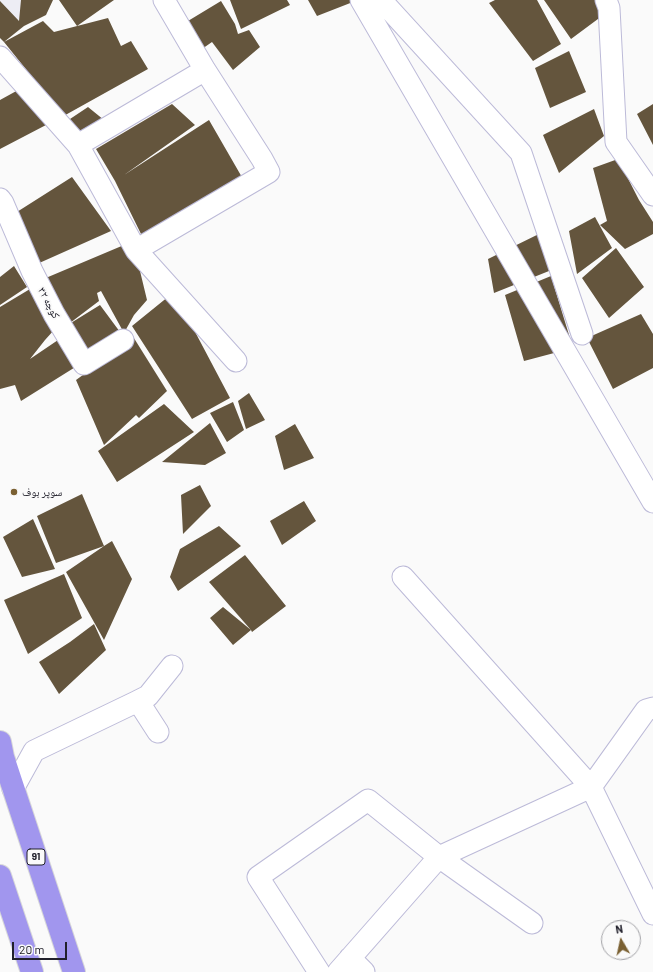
<!DOCTYPE html>
<html>
<head>
<meta charset="utf-8">
<style>
	body { margin:0 }
	#map { position:relative; width:653px; height:972px; overflow:hidden; background:#fafafa; font-family:Barlow,sans-serif }
	canvas { display:block }
	.north { position:absolute; left:601px; top:920px; width:40px; height:40px; box-sizing:border-box; background:#fafafa; border:1px solid #a3a3a7; border-radius:50%; rotate:351deg; font-size:11px; font-weight:700; line-height:16px; text-align:center; color:#21202b }
	.north::after { content:''; display:block; margin:auto; width:14px; height:18px; background:#7a6032; clip-path:polygon(50% 0,100% 100%,50% 72%,0 100%) }
	.scale { position:absolute; left:12px; top:942px; width:55px; height:18px; box-sizing:border-box; border:2px solid #21202b; border-top:0; padding-left:5px; font-size:12px; line-height:14px; white-space:nowrap; color:#21202b; -webkit-text-stroke:3px #fafafa; paint-order:stroke }
</style>
</head>
<body>
<div id="map">
<canvas width="653" height="972"></canvas>
<div class="north">N</div>
<div class="scale">20 m</div>
</div>
<script>
const c = document.querySelector('canvas').getContext('2d');
c.lineJoin = 'round';
function paint(path, color) { c.fillStyle = color; c.fill(path, 'evenodd'); }
const shape = rows => new Path2D(rows.map(r => 'M' + r).join(''));
function stroke(path, color, width, dash) { c.strokeStyle = color; c.lineWidth = width; c.lineCap = dash ? 'butt' : 'round'; c.setLineDash(dash || []); c.stroke(path); }
function label(font, color, halo, rows, align = 'center') {
  c.font = font + ' Barlow,"Noto Naskh Arabic",sans-serif'; c.lineWidth = 4; c.setLineDash([]); c.textBaseline = 'middle'; c.strokeStyle = halo; c.fillStyle = color; for (const [text, x, y, turn = 0] of rows) {
    c.save(); c.translate(x, y); c.rotate((+turn || 0) * Math.PI / 180); c.textAlign = isNaN(turn) ? turn : align; if (halo) c.strokeText(text, 0, 0); c.fillText(text, 0, 0); c.restore();
  }
}
const built = shape([
	[0,0,32,0,4,42,0,37]
]);
const building = shape([
	[21,0,53,0,46,15,24,26,4,42,0,38,0,1,19,21],
	[59,0,114,0,77,26],
	[230,0,287,0,290,5,241,29],
	[308,0,358,0,317,16],
	[495,0,537,0,561,44,533,61,489,3],
	[544,0,596,0,602,16,571,39],
	[221,1,235,24,238,34,249,30,260,47,233,70,212,42,199,51,183,24],
	[108,18,121,46,131,41,148,69,60,118,41,88,4,42,43,21,54,32],
	[569,51,586,92,550,108,535,68],
	[20,89,46,125,0,149,0,100],
	[172,104,195,125,124,175,209,120,243,179,142,236,115,181,96,149],
	[653,104,653,145,637,114],
	[88,107,104,120,83,135,67,121],
	[594,109,604,136,559,173,543,135],
	[618,159,639,200,653,222,653,234,625,249,600,225,607,221,593,168],
	[72,177,111,231,37,264,9,217],
	[595,217,612,248,577,274,569,231],
	[547,230,559,267,494,293,488,259],
	[124,245,140,271,147,300,134,315,124,333,101,291,97,293,99,301,66,326,100,305,120,332,81,358,41,280],
	[616,248,644,287,609,318,582,278],
	[14,266,27,287,0,305,0,277],
	[551,276,573,348,524,361,505,295],
	[30,289,54,330,45,340,30,359,61,338,77,366,21,401,15,385,0,389,0,307],
	[174,292,230,398,192,419,132,326],
	[641,314,653,334,653,368,613,389,587,338],
	[132,335,167,391,139,418,136,415,104,445,76,380,123,346],
	[249,393,265,420,246,429,238,401],
	[233,402,244,430,227,442,210,413],
	[164,404,194,432,117,482,98,451],
	[210,423,226,453,205,465,162,462],
	[295,424,314,458,284,470,275,436],
	[200,485,211,506,183,534,181,495],
	[82,494,104,546,112,541,132,579,104,640,66,572,104,546,56,563,37,516],
	[304,501,316,521,282,545,270,521],
	[33,519,55,569,22,577,3,537],
	[219,526,241,546,178,591,170,577,180,549],
	[245,555,286,606,252,632,251,630,233,645,210,618,223,607,251,630,209,582],
	[64,574,82,618,28,654,4,600],
	[94,624,106,650,59,694,39,662,70,642]
]);
const minor = shape([
	[361,0,653,502],
	[381,0,521,153,582,334],
	[606,0,609,8,616,142,653,195],
	[0,57,78,145,205,70],
	[78,145,136,250,269,172,262,159,205,70,164,0],
	[0,199,3,203,32,271,54,314,84,364,123,340],
	[136,250,236,361],
	[403,577,591,787,653,914],
	[138,701,148,696,172,666],
	[13,789,34,751,138,701,158,732],
	[350,958,364,972],
	[319,972,258,877,368,800,439,857,532,923],
	[338,972,439,857,591,787,646,710,653,708]
]);
const highway = shape([
	[0,742,3,757,74,972],
	[0,876,32,972]
]);
const markers = [
	[14,492,4,"#7a6032"]
];
const shields = [
	[36,857,18]
];
const shieldNames = [
	["91",36,857]
];
const streetNames = [
	["کوچه ۳۲",49,303,62]
];
const poiNames = [
	["سوپر بوف",22,492]
];
paint(built, '#ededf4');
paint(building, '#64553d');
stroke(minor, '#bcbad8', 23);
stroke(highway, '#d7d7d9', 24);
stroke(minor, '#fff', 21);
stroke(highway, '#a196ee', 22);
for (const [x, y, r, color] of markers) { const dot = new Path2D(); dot.arc(x, y, r, 0, 2 * Math.PI); c.fillStyle = color; c.fill(dot); stroke(dot, '#fafafa', 1.5); }
for (const [x, y, w] of shields) { const box = new Path2D(); box.roundRect(x - w / 2, y - 8, w, 16, 3); c.fillStyle = '#fafafa'; c.fill(box); stroke(box, '#21202b', 1); }
label('bold 10px', '#21202b', null, shieldNames);
label('11px', '#21202b', '#fafafa', streetNames);
label('11px', '#21202b', '#fafafa', poiNames, 'left');
</script>
</body>
</html>
